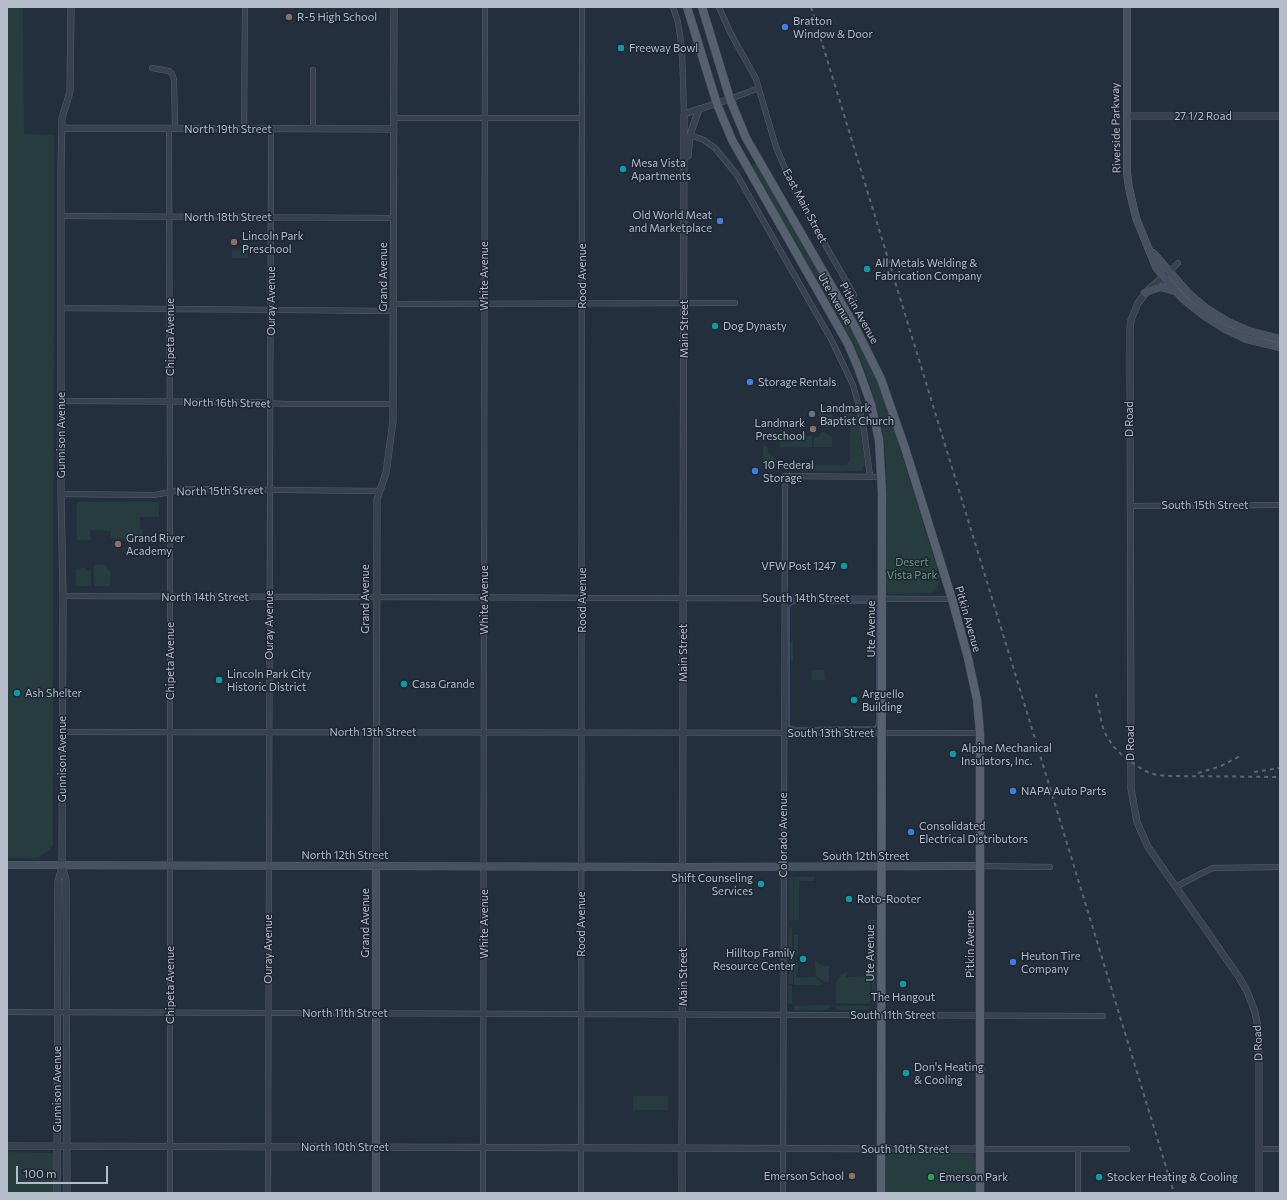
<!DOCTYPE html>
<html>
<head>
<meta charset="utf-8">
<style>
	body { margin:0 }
	#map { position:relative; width:1287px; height:1200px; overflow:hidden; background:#242f3e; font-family:Commissioner,sans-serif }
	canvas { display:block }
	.frame { position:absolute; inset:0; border:8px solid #b4bcc9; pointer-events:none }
	.scale { position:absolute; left:16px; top:1166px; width:92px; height:18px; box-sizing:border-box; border:2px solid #b4bcc9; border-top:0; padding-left:5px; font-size:12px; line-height:14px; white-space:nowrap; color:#b4bcc9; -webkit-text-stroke:3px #1d2633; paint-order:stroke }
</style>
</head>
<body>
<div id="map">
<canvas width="1287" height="1200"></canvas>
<div class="frame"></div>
<div class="scale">100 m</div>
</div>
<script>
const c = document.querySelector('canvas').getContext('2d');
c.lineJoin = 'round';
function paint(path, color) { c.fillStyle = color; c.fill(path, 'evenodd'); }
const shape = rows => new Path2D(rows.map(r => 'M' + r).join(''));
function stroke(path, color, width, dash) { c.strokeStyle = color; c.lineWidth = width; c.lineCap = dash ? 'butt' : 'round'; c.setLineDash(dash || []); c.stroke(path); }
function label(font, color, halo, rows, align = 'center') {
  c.font = font + ' Commissioner,sans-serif'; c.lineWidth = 3; c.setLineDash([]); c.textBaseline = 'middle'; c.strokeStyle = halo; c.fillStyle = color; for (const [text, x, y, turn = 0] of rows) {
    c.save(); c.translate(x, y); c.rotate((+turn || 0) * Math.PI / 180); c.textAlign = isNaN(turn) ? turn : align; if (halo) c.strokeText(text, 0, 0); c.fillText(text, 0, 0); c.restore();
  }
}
const green = shape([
	[7,7,23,7,24,134,54,135,53,846,38,858,7,858],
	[756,163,835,300,864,352,877,380,890,416,940,578,937,590,932,593,890,594,887,592,886,460,882,428,872,391,860,358,850,337,752,166],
	[248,249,248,258,232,258,232,250],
	[821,406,827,406,830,410,832,410,832,426,828,428,821,424,819,421,819,408],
	[850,413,857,415,860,427,865,462,862,470,860,471,793,471,790,465,846,465,848,463,850,460,850,423,845,420,845,418,846,414],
	[822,431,830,436,832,438,832,447,814,447,814,437,819,437],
	[780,436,812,436,812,447,780,447],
	[763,445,767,447,769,453,776,459,778,465,763,465],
	[77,502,159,502,159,517,140,517,140,529,143,530,143,540,111,538,111,531,93,530,90,530,91,540,77,540],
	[94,565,105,565,110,571,110,586,94,586],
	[80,568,85,568,87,570,91,571,91,586,76,586,76,569],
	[790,641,793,641,793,661,789,660],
	[812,670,824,670,825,680,811,680],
	[789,877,793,877,793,921,789,920],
	[794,877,814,877,814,881,799,881,799,919,798,920,794,920],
	[868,920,871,920,870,1004,836,1003,836,983,841,975,846,972,846,977,868,976],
	[872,920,876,920,876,1004,872,1004],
	[792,927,792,958,790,958,788,957,789,929],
	[794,935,798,935,798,954,794,954],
	[789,959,793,959,793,984,789,984],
	[815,961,821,965,829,966,829,982,824,982,816,976],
	[794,963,799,963,797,973,795,973,797,974,796,975,796,978,812,977,814,976,823,984,820,985,819,986,815,985,794,985],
	[789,985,792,985,792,1004,788,1003],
	[794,1006,829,1005,829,1006,828,1010,794,1010],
	[835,1006,871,1006,870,1010,837,1010],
	[633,1096,668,1096,668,1110,633,1110],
	[7,1152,53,1153,54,1155,54,1193,7,1193],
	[889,1154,972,1154,975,1158,975,1193,886,1193,886,1158]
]);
const stream = shape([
	[795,603,792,604,789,607,789,726,794,728,875,727,877,723,877,607,873,603,829,603]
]);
const minor = shape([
	[673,7,678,22,682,49,684,114],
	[719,7,730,32,756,79,776,147,796,194,854,295],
	[152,68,169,71,172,74,174,79,175,128],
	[313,70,313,129],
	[730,99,759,88],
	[394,118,582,118],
	[244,128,245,7],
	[169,129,170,492,170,1193],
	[690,135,704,140,715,148,737,175,831,339,853,385,859,407,864,430,870,476],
	[61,216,394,218],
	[1169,272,1178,263],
	[394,304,735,303],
	[61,308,394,311],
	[61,401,257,402,283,404,393,404],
	[61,494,154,495,185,489,380,491],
	[1130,506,1280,505],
	[63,596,952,599],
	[63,732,980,733],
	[981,866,1050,867],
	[1176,887,1200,874,1213,868,1280,867],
	[7,1012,1103,1016],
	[980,1149,1127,1149],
	[1259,1149,1280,1149],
	[268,1193,271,129],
	[483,1193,485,7],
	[581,1193,582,7],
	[783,1193,785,476,882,477],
	[1078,1193,1078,1149]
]);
const tertiary = shape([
	[1127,116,1280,116],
	[62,128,394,129],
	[688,156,690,135,699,109],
	[1169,272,1149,289,1138,303,1131,320,1130,329,1131,789,1137,822,1148,847,1239,977,1247,991,1255,1012,1259,1033,1259,1193],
	[376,866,377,510,377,499,386,473,393,421,394,7],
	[7,1146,980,1149],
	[57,1193,58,881,62,867],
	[67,1193,66,880,62,865,63,596,61,494,61,170,62,118,70,92,71,7],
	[682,1193,684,114,730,99]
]);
const secondary = shape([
	[1127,7,1127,173,1129,188,1136,218,1156,267,1163,276,1183,299,1203,315,1225,329,1246,339,1280,347],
	[1153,253,1188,293,1207,309,1228,322,1249,331,1280,339],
	[1145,293,1151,290,1161,287,1175,291],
	[7,865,683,867,981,866],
	[376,1193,376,866]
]);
const primary = shape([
	[687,7,717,104,732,140,848,344,857,365,871,404,879,440,882,492,881,1193],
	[702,7,730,99,746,138,854,325,881,379,905,448,952,599,968,658,977,700,980,733,980,1193]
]);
const rail = shape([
	[811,7,1174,1193],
	[1096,694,1102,725,1106,735,1113,746,1125,758,1145,771,1157,775,1170,776,1280,777],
	[1254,772,1280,768],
	[1198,773,1221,766,1242,755]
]);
const markers = [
	[289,17,4,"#8d6e63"],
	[785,27,4,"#3f7fe0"],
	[621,48,4,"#0f9aa8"],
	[623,169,4,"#0f9aa8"],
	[720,221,4,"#3f7fe0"],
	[234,242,4,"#8d6e63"],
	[867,269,4,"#0f9aa8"],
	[715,326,4,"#0f9aa8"],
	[750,382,4,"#3f7fe0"],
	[812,414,4,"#6b7280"],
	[813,429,4,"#8d6e63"],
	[755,471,4,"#3f7fe0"],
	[118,544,4,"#8d6e63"],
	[844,566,4,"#0f9aa8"],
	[219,680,4,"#0f9aa8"],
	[404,684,4,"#0f9aa8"],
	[17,693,4,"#0f9aa8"],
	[854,700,4,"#0f9aa8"],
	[953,754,4,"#0f9aa8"],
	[1013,791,4,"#3f7fe0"],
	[911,832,4,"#3f7fe0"],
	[761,884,4,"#0f9aa8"],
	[849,899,4,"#0f9aa8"],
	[803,959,4,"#0f9aa8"],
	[1013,962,4,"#3f7fe0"],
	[903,984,4,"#0f9aa8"],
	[906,1073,4,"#0f9aa8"],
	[852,1176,4,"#8d6e63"],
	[931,1177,4,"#2e9e5b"],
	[1099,1177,4,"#0f9aa8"]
];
const poiNames = [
	["R-5 High School",297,17],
	["Bratton",793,21],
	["Window & Door",793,34],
	["Freeway Bowl",629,48],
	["Mesa Vista",631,163],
	["Apartments",631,176],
	["Old World Meat",712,215,"right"],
	["and Marketplace",712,228,"right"],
	["Lincoln Park",242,236],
	["Preschool",242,249],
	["All Metals Welding &",875,263],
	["Fabrication Company",875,276],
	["Dog Dynasty",723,326],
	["Storage Rentals",758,382],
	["Landmark",820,408],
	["Baptist Church",820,421],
	["Landmark",805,423,"right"],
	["Preschool",805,436,"right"],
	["10 Federal",763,465],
	["Storage",763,478],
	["Grand River",126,538],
	["Academy",126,551],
	["VFW Post 1247",836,566,"right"],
	["Lincoln Park City",227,674],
	["Historic District",227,687],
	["Casa Grande",412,684],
	["Ash Shelter",25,693],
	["Arguello",862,694],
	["Building",862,707],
	["Alpine Mechanical",961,748],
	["Insulators, Inc.",961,761],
	["NAPA Auto Parts",1021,791],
	["Consolidated",919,826],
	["Electrical Distributors",919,839],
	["Shift Counseling",753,878,"right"],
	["Services",753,891,"right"],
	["Roto-Rooter",857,899],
	["Hilltop Family",795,953,"right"],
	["Resource Center",795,966,"right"],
	["Heuton Tire",1021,956],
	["Company",1021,969],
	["The Hangout",903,997,"center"],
	["Don's Heating",914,1067],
	["& Cooling",914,1080],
	["Emerson School",844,1176,"right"],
	["Emerson Park",939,1177],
	["Stocker Heating & Cooling",1107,1177]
];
const streetNames = [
	["27 1/2 Road",1203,116],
	["Riverside Parkway",1116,128,-91],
	["North 19th Street",228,129],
	["East Main Street",805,206,62],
	["North 18th Street",228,217],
	["White Avenue",484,276,-90],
	["Rood Avenue",582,276,-90],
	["Grand Avenue",383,277,-90],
	["Ute Avenue",835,299,60],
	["Ouray Avenue",271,301,-90],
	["Pitkin Avenue",859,313,61],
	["Main Street",684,329,-90],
	["Chipeta Avenue",170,337,-90],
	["North 16th Street",227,403,1],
	["D Road",1129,419,-90],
	["Gunnison Avenue",61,435,-90],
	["North 15th Street",220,491,-1],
	["South 15th Street",1205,505],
	["North 14th Street",205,597],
	["South 14th Street",806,598],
	["Grand Avenue",365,599,-90],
	["White Avenue",484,600,-90],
	["Rood Avenue",582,600,-90],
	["Pitkin Avenue",968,619,74],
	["Ouray Avenue",269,625,-90],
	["Ute Avenue",871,629,-90],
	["Main Street",683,653,-90],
	["Chipeta Avenue",170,661,-90],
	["North 13th Street",373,732],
	["South 13th Street",831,733],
	["D Road",1130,743,-90],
	["Gunnison Avenue",62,759,-90],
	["Colorado Avenue",783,835,-90],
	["North 12th Street",345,855],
	["South 12th Street",866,856],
	["Grand Avenue",365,923,-90],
	["White Avenue",484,924,-90],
	["Rood Avenue",581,924,-90],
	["Pitkin Avenue",970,944,-90],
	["Ouray Avenue",268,949,-90],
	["Ute Avenue",870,953,-90],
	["Main Street",683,977,-90],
	["Chipeta Avenue",170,985,-90],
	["North 11th Street",345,1013],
	["South 11th Street",893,1015],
	["D Road",1258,1043,-93],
	["Gunnison Avenue",57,1089,-90],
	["North 10th Street",345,1147],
	["South 10th Street",905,1149]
];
const parkNames = [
	["Desert",912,562],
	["Vista Park",912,575]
];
paint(green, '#263c3f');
stroke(stream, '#394c67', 2);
stroke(minor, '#565f6c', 6);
stroke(tertiary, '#565f6c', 7);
stroke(secondary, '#565f6c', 8);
stroke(primary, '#414a57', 9);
stroke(minor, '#38414e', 5);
stroke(tertiary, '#38414e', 6);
stroke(secondary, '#465061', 7);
stroke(primary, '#56606e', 8);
stroke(rail, '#5a6575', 2, [4, 4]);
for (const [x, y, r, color] of markers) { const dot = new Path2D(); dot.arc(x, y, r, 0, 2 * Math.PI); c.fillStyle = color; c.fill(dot); stroke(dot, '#1d2633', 1.5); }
label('11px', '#b4bcc9', '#1d2633', poiNames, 'left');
label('11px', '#b4bcc9', '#1d2633', streetNames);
label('11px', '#6b9a76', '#1d2633', parkNames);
</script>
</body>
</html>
